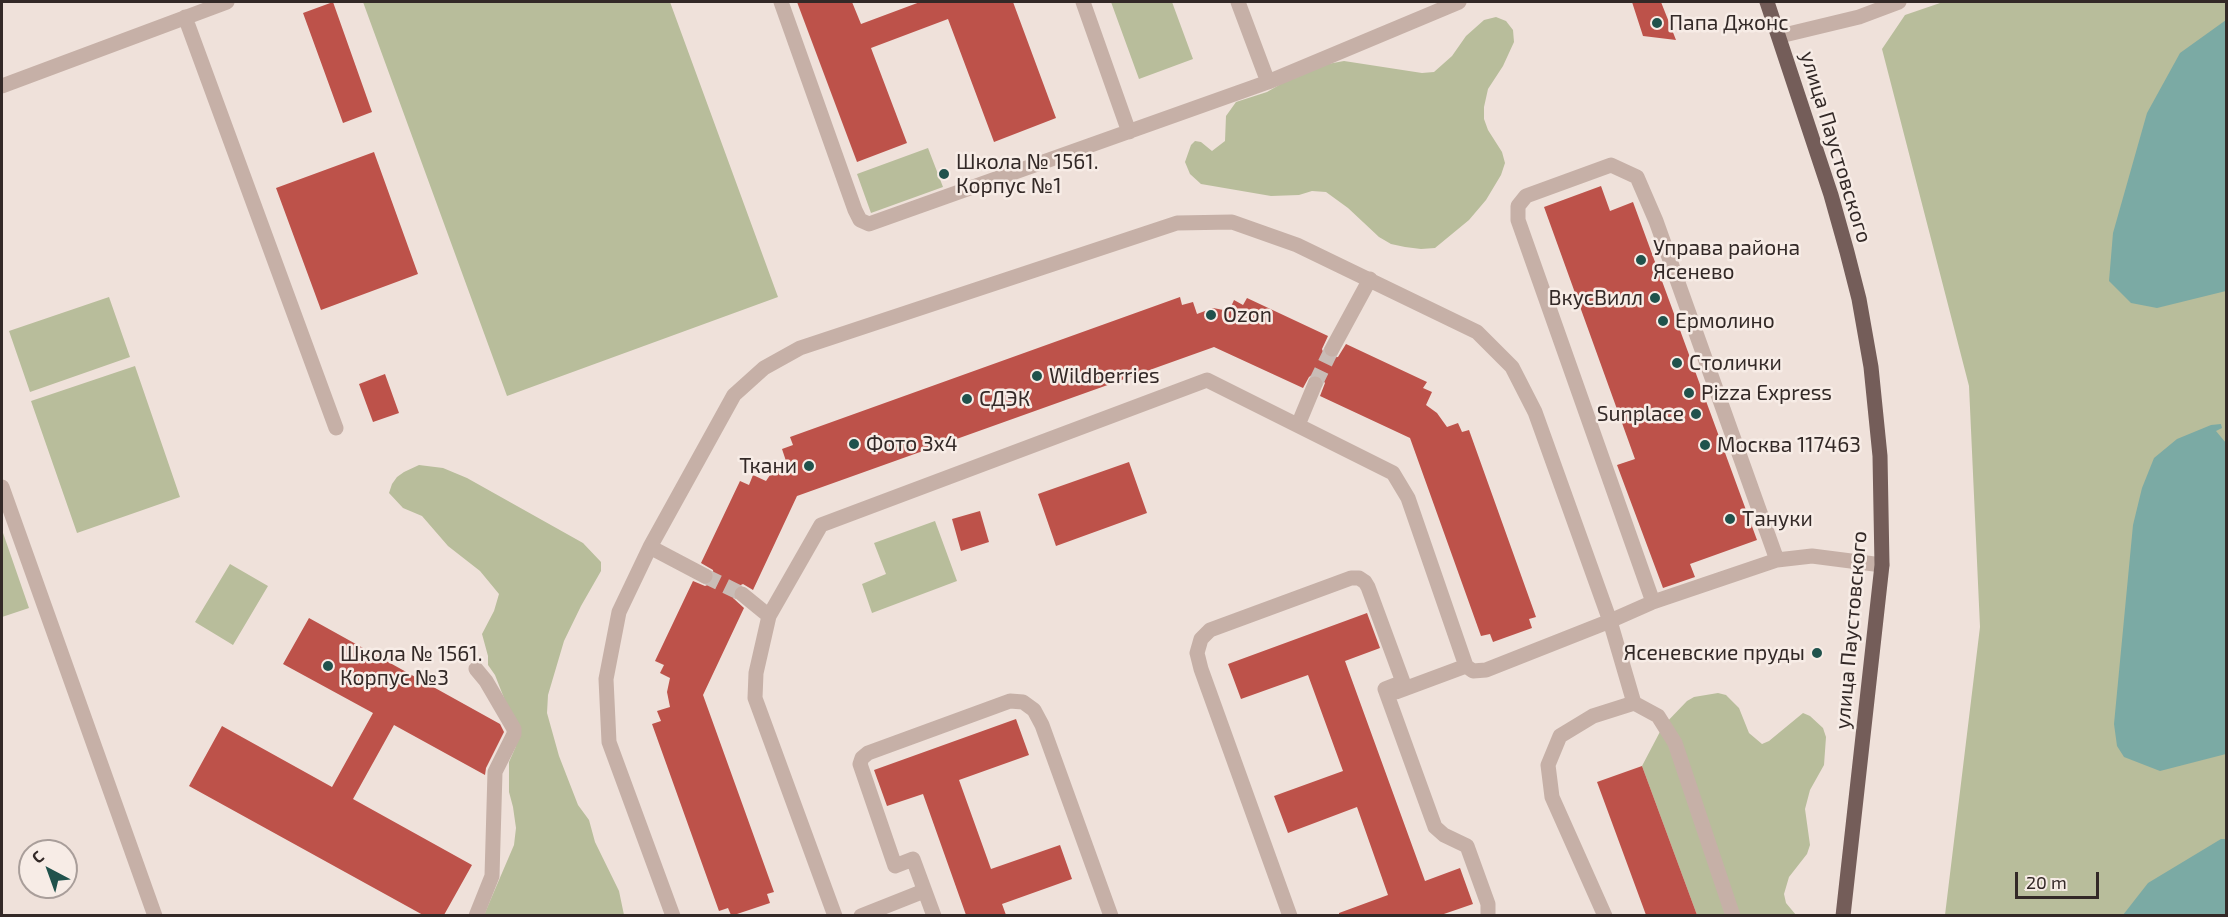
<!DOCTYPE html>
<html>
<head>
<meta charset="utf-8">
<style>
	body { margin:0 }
	#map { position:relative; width:2228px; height:917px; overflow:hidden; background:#efe1da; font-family:"Exo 2",sans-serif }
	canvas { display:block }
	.frame { position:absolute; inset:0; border:3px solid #332927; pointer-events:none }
	.north { position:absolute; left:18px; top:839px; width:60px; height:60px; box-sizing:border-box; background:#f7ece6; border:2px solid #a99e9a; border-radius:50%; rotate:319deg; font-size:16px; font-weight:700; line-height:24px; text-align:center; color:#332927 }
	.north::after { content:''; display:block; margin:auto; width:21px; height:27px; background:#20524c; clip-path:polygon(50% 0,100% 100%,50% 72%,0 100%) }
	.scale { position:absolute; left:2015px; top:872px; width:84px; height:27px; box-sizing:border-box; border:3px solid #332927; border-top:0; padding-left:8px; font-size:18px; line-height:21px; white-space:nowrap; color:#332927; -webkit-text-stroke:4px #f7ece6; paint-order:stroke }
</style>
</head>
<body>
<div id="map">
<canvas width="2228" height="917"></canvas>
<div class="frame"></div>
<div class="north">С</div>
<div class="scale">20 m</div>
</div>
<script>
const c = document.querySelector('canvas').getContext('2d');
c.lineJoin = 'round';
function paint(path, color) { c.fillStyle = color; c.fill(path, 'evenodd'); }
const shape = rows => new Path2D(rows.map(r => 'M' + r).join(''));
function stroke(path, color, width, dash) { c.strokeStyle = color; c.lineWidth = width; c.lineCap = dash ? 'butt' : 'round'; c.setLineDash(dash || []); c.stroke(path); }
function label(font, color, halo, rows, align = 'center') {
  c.font = font + ' "Exo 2",sans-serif'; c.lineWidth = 5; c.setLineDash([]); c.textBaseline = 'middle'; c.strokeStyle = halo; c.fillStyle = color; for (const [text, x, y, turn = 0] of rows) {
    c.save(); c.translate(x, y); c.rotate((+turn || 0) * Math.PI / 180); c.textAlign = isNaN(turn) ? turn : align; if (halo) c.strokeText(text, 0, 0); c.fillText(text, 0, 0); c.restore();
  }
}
const green = shape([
	[363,2,670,2,778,297,507,396],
	[1111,2,1172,2,1193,59,1139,79],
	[1943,2,2226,2,2226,915,1945,915,1980,627,1969,386,1882,49,1905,15],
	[1496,17,1506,21,1513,30,1514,42,1503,66,1488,89,1484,107,1484,119,1488,130,1502,152,1505,163,1501,175,1486,200,1469,220,1435,248,1421,249,1405,247,1391,244,1379,237,1348,208,1326,192,1312,191,1299,195,1271,196,1201,184,1190,174,1185,162,1191,145,1195,141,1201,142,1212,151,1225,141,1226,116,1236,102,1267,92,1305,70,1322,65,1344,61,1422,73,1434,72,1452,56,1466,36,1484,20],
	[928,148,943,187,871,213,857,174],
	[109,297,130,357,30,392,9,331],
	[135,366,180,497,77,533,31,401],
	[419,465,443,468,467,478,583,543,601,562,601,571,581,606,564,641,548,695,547,713,559,756,578,805,589,820,595,842,619,891,624,915,484,915,514,845,516,828,513,807,509,792,509,762,516,746,511,716,495,675,488,665,488,656,482,634,494,611,499,594,480,571,448,546,422,516,403,508,389,493,392,484,397,477,404,472],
	[935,521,957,581,872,613,862,584,886,574,874,543],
	[2,530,29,608,2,617],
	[230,564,268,586,233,645,195,622],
	[1718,693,1726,695,1739,708,1749,733,1762,744,1769,741,1803,713,1810,716,1823,728,1826,737,1824,765,1810,790,1805,809,1810,845,1807,854,1789,877,1784,894,1786,903,1796,915,1697,915,1642,766,1663,726,1687,701,1694,697]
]);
const water = shape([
	[2226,20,2226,291,2157,308,2131,303,2109,281,2113,233,2147,113,2180,53],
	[2221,424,2222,428,2216,431,2226,443,2226,754,2160,771,2124,757,2117,746,2114,724,2133,525,2142,488,2154,458,2177,439,2211,425],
	[2221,839,2226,839,2226,915,2123,915,2148,883]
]);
const building = shape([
	[333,2,372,112,343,123,303,13],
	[797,2,852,2,861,24,920,2,1013,2,1056,118,994,142,948,19,871,48,907,143,857,162],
	[1632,2,1661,2,1676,40,1643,36],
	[374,152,418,274,321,310,276,188],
	[1601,186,1610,211,1633,202,1757,540,1690,564,1695,577,1663,588,1617,465,1635,459,1544,207],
	[1180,297,1182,305,1193,302,1197,314,1213,308,1229,311,1234,300,1243,305,1247,298,1328,336,1322,349,1324,355,1328,358,1338,357,1346,344,1427,382,1423,388,1432,392,1426,405,1437,413,1447,427,1458,423,1462,432,1469,430,1536,617,1529,619,1532,628,1493,642,1490,634,1481,636,1410,438,1320,396,1325,383,1319,375,1313,374,1309,377,1303,388,1214,347,797,496,753,590,743,584,734,588,733,598,744,608,703,695,774,892,767,894,770,903,734,915,731,915,728,908,719,911,652,724,661,721,657,711,670,707,667,692,670,678,660,673,664,665,655,661,693,581,705,586,710,584,714,580,713,570,701,563,740,481,749,485,753,475,766,481,774,469,786,461,782,449,793,445,790,437],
	[385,374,399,413,373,422,359,384],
	[1129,462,1147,513,1056,546,1038,494],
	[980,511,989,542,961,551,952,519],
	[1367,613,1380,648,1345,661,1425,881,1460,868,1473,904,1441,915,1339,915,1339,913,1388,895,1357,807,1288,833,1274,796,1343,771,1308,675,1241,699,1228,664],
	[309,618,500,724,504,732,486,768,485,775,394,725,353,799,472,865,444,915,423,915,189,786,222,726,332,787,373,713,283,664],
	[1016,719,1029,755,959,780,991,869,1060,845,1072,879,1002,904,1006,915,966,915,923,794,887,806,874,770],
	[1642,766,1697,915,1646,915,1597,782]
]);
const minorTunnel = shape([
	[1315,384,1332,349],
	[705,576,742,594]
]);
const minor = shape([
	[781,2,855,210,860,220,869,224,1268,82],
	[1083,2,1129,132],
	[1238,2,1268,82,1459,2],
	[185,17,336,428],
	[1780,36,1859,17,1899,2],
	[2,86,227,2],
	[1332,349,1370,279],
	[1298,425,1315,384],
	[2,487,155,916],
	[650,547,705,576],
	[742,594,769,616],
	[1653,602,1518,220,1518,206,1526,196,1611,165,1637,177,1656,221,1777,560],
	[1396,692,1466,666],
	[1634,703,1658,716,1675,743,1733,916],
	[476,916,492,876,495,772,514,734,514,729,486,681,476,669],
	[673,916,609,742,606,679,619,612,650,547,734,395,764,368,800,348,1177,223,1232,222,1297,245,1477,332,1512,367,1535,412,1610,621,1486,670,1473,671,1466,666,1408,498,1393,473,1207,380,821,525,769,616,756,673,755,698,835,916],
	[861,916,924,891],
	[934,916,913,859,895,866,860,764,862,758,868,753,1010,701,1023,702,1034,710,1042,725,1111,916],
	[1290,916,1201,669,1197,653,1201,639,1210,630,1351,578,1359,578,1365,582,1368,587,1403,682,1385,689,1435,827,1444,835,1467,846,1488,904,1488,916],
	[1605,916,1552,797,1548,765,1560,736,1593,716,1634,703,1610,621,1653,602,1777,560,1812,556,1882,565]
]);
const major = shape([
	[1767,2,1831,195,1847,252,1859,299,1871,367,1880,456,1882,565,1843,916]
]);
const markers = [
	[1657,23,6,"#20524c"],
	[944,174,6,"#20524c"],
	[1641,260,6,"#20524c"],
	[1655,298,6,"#20524c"],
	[1211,315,6,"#20524c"],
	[1663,321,6,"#20524c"],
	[1677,363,6,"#20524c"],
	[1037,376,6,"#20524c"],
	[1689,393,6,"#20524c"],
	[967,399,6,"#20524c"],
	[1696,414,6,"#20524c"],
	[854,444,6,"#20524c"],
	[1705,445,6,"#20524c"],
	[809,466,6,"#20524c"],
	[1730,519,6,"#20524c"],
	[1817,653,6,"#20524c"],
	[328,666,6,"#20524c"]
];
const poiNames = [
	["Папа Джонс",1669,23],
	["Школа № 1561.",956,162],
	["Корпус №1",956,186],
	["Управа района",1653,248],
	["Ясенево",1653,272],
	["ВкусВилл",1643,298,"right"],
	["Ozon",1223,315],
	["Ермолино",1675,321],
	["Столички",1689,363],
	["Wildberries",1049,376],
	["Pizza Express",1701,393],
	["СДЭК",979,399],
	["Sunplace",1684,414,"right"],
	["Фото 3х4",866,444],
	["Москва 117463",1717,445],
	["Ткани",797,466,"right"],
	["Тануки",1742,519],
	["Ясеневские пруды",1805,653,"right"],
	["Школа № 1561.",340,654],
	["Корпус №3",340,678]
];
const streetNames = [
	["улица Паустовского",1836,147,73],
	["улица Паустовского",1851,630,-85]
];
paint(green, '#b8bd9b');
paint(water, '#7baaa4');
paint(building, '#bd524a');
stroke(minorTunnel, '#c9bcb6', 15, [15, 8]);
stroke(minor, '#c6b0a7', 15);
stroke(major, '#745d59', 15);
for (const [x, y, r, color] of markers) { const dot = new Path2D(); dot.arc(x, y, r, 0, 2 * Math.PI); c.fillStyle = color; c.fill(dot); stroke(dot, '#f7ece6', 2); }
label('21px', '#332927', '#f7ece6', poiNames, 'left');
label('21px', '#332927', '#f7ece6', streetNames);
</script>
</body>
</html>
